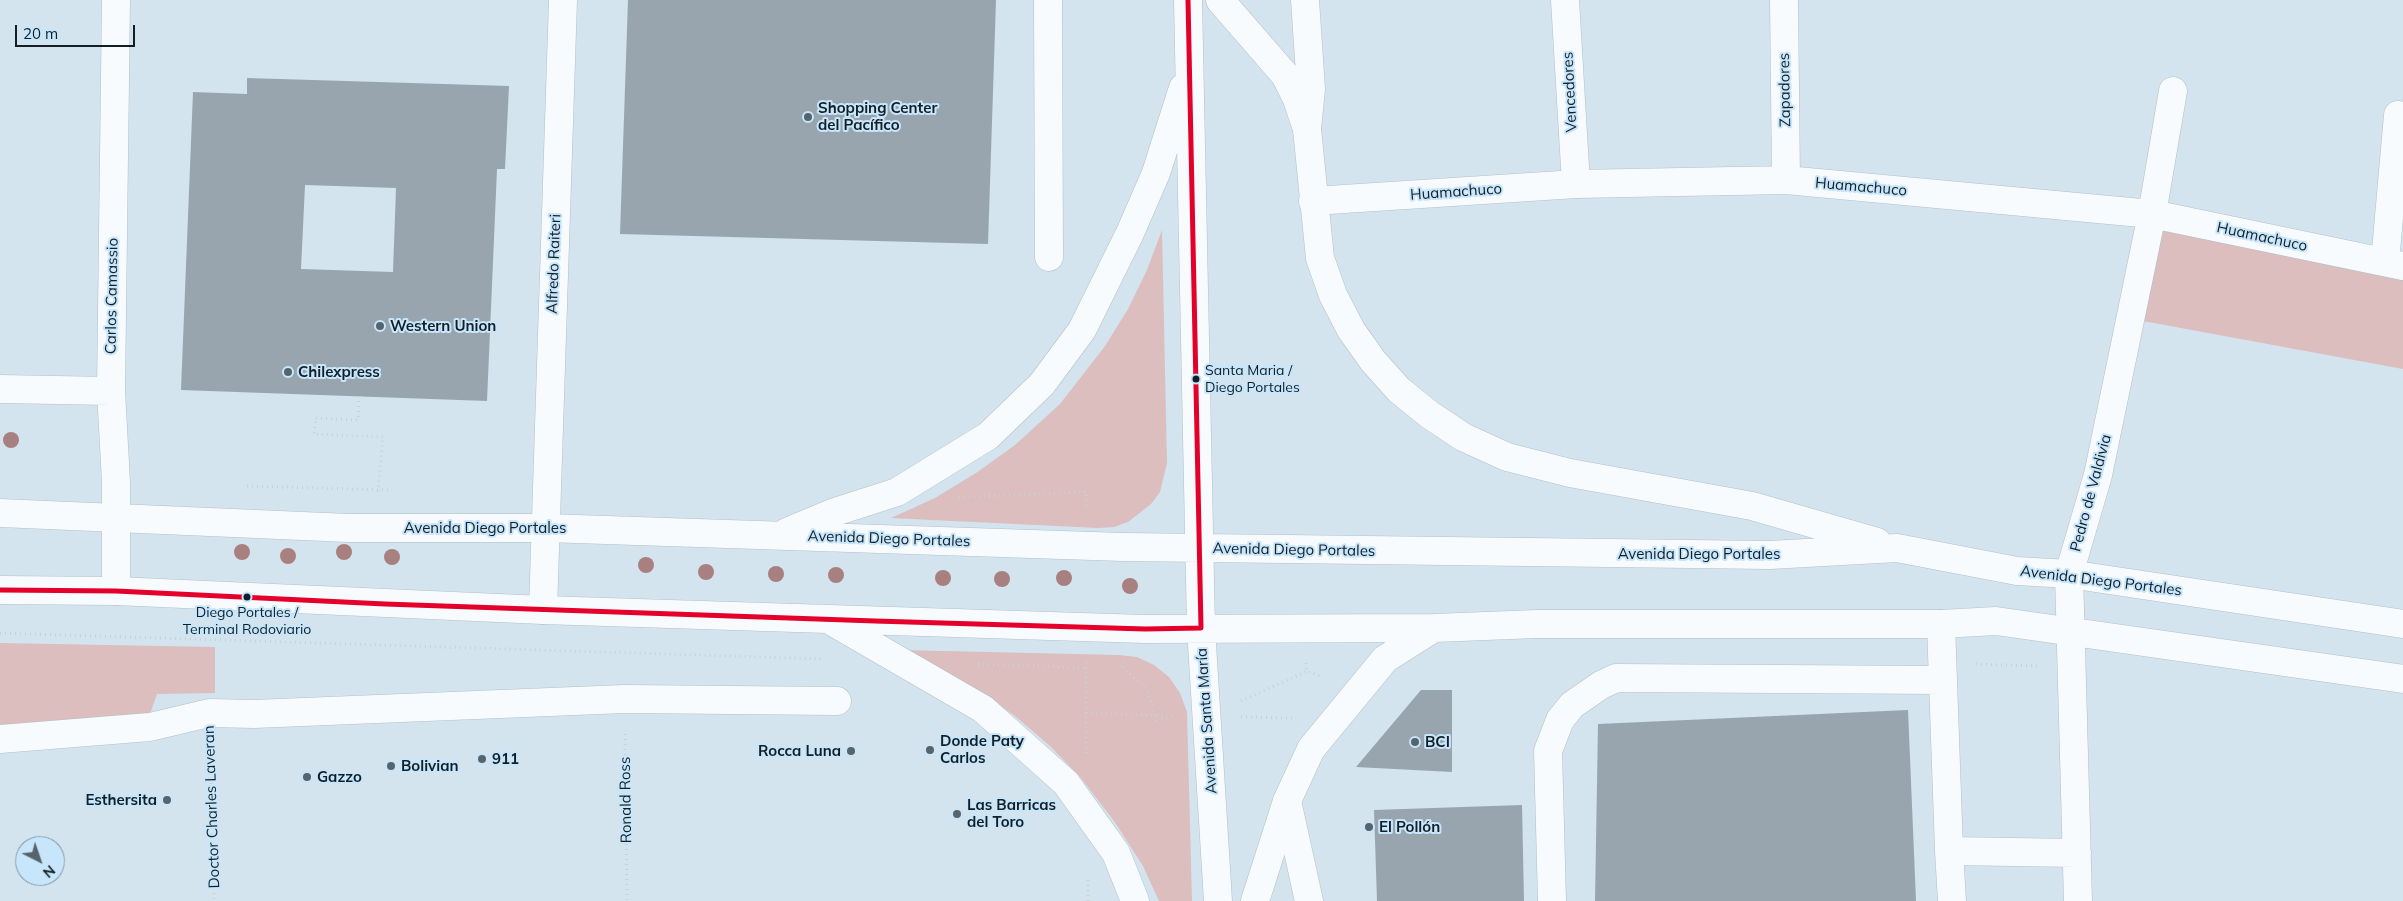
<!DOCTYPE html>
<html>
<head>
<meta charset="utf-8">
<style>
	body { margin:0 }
	#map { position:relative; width:2403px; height:901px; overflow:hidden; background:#d3e4ef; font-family:Mulish,sans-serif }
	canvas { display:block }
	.north { position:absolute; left:15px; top:836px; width:50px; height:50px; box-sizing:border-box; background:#c7e6fb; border:1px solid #7f96a6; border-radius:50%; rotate:139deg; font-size:14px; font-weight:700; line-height:20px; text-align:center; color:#131f26 }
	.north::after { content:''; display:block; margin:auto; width:18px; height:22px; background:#56646c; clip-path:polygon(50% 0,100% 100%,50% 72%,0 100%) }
	.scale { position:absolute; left:15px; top:25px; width:120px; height:22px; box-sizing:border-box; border:2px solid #131f26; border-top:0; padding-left:6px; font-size:15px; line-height:18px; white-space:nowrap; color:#131f26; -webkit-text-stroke:4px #c7e6fb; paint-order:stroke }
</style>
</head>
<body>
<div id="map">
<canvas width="2403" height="901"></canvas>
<div class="north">N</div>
<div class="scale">20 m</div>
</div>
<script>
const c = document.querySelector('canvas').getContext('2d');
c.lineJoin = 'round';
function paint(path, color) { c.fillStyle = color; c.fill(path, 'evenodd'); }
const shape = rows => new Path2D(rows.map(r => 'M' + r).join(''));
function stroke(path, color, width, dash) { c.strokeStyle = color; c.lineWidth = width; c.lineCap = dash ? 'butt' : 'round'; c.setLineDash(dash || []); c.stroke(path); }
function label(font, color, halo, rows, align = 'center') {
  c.font = font + ' Mulish,sans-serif'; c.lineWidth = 4; c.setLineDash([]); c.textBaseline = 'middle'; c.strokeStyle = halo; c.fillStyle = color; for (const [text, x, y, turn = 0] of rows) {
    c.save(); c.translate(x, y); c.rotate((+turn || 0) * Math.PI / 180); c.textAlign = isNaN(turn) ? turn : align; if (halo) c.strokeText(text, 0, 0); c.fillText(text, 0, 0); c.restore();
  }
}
const green = shape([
	[2161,225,2403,269,2403,369,2143,321],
	[1162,230,1167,463,1160,492,1151,504,1128,522,1114,527,1098,528,891,518,935,498,976,473,1015,445,1060,404,1105,346,1128,309,1147,270],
	[0,643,215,647,215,693,157,694,150,714,0,732],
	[899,650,1119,655,1137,657,1154,665,1169,677,1180,693,1187,712,1192,901,1159,901,1143,866,1114,821,1081,778,1050,746,1015,716,978,690]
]);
const building = shape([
	[628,0,996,0,988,244,620,234],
	[247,78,509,86,505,169,497,169,487,401,181,390,193,92,247,94],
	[305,185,396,188,393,272,301,269],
	[1421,690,1452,690,1452,772,1356,767],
	[1908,710,1916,901,1595,901,1598,724],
	[1522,805,1524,901,1377,901,1374,810]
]);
const path = shape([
	[359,396,358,420,316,418,314,434,383,437,378,492],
	[247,486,390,490],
	[959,497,1086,492,1086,510],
	[0,633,824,659],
	[1086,662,1086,713],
	[1123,662,1123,668,1146,688,1157,720,1171,719],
	[1306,663,1307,671,1323,677],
	[978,664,1086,668],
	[1976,664,2038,666],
	[1241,701,1307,671],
	[1241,717,1292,718],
	[625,734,627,901],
	[210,748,214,901],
	[1086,753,1086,713,1172,716],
	[1088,880,1088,901]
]);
const minor = shape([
	[1048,0,1049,257],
	[1305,0,1311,89,1307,129],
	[1565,0,1576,184],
	[1784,0,1786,180],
	[1313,201,1576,184,1786,180,2152,214,2403,266],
	[2385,262,2398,115],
	[0,389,111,391],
	[116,591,116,482,111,391,116,0],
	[543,610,563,0],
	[1941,624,1949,851],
	[0,739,150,727,209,713,254,714,624,699,837,701],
	[1287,801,1309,901],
	[1552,901,1548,751,1560,720,1572,705,1601,685,1616,678,1943,680],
	[1952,901,1949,851,2077,853],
	[2078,901,2069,574,2098,475,2152,214,2173,91]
]);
const major = shape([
	[1188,0,1201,628,1218,901],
	[1220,0,1285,75,1297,99,1307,129,1320,258,1333,295,1351,330,1373,361,1399,390,1430,415,1463,437,1507,457,1570,473,1752,506,1877,542],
	[0,513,349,528,545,528,1123,547,1770,555,1897,548,2017,571,2069,574,2403,624],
	[787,532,835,512,897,492,988,436,1042,384,1082,330,1130,233,1156,173,1183,88],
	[0,590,116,591,543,610,1145,629,1434,628,1537,624,1941,624,1996,621,2403,679],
	[831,621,983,709,1066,783,1116,853,1135,901],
	[1255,901,1287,801,1311,749,1385,659,1434,628]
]);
const bus1 = shape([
	[0,590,116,591,385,604,875,621,1145,629,1201,628,1188,0]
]);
const trees = [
	[11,440],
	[242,552],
	[344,552],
	[288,556],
	[392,557],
	[646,565],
	[706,572],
	[776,574],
	[836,575],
	[943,578],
	[1064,578],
	[1002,579],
	[1130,586]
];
const markers = [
	[808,117,5,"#56646c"],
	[380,326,5,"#56646c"],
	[288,372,5,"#56646c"],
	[1196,379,4.5,"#131f26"],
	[247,597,4.5,"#131f26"],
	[1415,742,5,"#56646c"],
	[930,750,5,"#56646c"],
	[851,751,5,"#56646c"],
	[482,759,5,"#56646c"],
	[391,766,5,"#56646c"],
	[307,777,5,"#56646c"],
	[167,800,5,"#56646c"],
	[957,814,5,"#56646c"],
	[1369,827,5,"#56646c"]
];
const busNames = [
	["Santa Maria /",1205,371],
	["Diego Portales",1205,388],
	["Diego Portales /",247,613,"center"],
	["Terminal Rodoviario",247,630,"center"]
];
const streetNames = [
	["Zapadores",1785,90,-91],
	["Vencedores",1570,92,-93],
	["Huamachuco",1861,187,5],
	["Huamachuco",1456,192,-4],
	["Huamachuco",2262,237,12],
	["Alfredo Raiteri",554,264,-88],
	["Carlos Camassio",112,296,-89],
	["Pedro de Valdivia",2091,493,-75],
	["Avenida Diego Portales",485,528],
	["Avenida Diego Portales",889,539,2],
	["Avenida Diego Portales",1294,550,1],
	["Avenida Diego Portales",1699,554],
	["Avenida Diego Portales",2101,581,7],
	["Avenida Santa María",1207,721,-94],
	["Ronald Ross",626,800,-91],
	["Doctor Charles Laveran",212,807,-92]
];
const poiNames = [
	["Shopping Center",818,108],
	["del Pacífico",818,125],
	["Western Union",390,326],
	["Chilexpress",298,372],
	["Donde Paty",940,741],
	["Carlos",940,758],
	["BCI",1425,742],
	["Rocca Luna",841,751,"right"],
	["911",492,759],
	["Bolivian",401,766],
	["Gazzo",317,777],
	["Esthersita",157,800,"right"],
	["Las Barricas",967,805],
	["del Toro",967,822],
	["El Pollón",1379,827]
];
paint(green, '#dbbebd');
paint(building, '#98a5ae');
stroke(minor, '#b2bfc8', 29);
stroke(major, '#b2bfc8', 29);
stroke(path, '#cbd0d3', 3, [1, 4]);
stroke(minor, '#f8fbfd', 28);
stroke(major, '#f8fbfd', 28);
stroke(bus1, '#e4002b', 5);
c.fillStyle = '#a88080';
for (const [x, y] of trees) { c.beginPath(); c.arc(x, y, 8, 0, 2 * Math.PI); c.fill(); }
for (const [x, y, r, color] of markers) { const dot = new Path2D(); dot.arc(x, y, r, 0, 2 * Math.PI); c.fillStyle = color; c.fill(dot); stroke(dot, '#c7e6fb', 2); }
label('14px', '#131f26', '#c7e6fb', busNames, 'left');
label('15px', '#131f26', '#c7e6fb', streetNames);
label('bold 15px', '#131f26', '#c7e6fb', poiNames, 'left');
</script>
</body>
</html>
